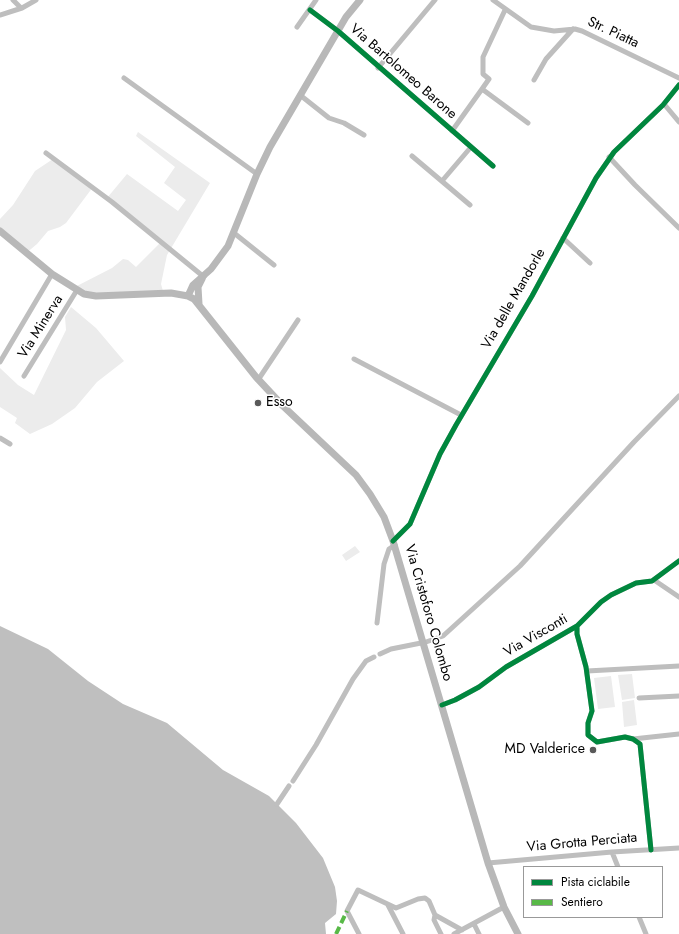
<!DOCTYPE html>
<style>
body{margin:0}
#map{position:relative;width:679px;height:934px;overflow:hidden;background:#fff;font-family:Jost,sans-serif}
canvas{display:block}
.legend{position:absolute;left:523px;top:866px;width:140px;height:52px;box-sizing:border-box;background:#fff;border:1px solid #999;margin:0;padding:5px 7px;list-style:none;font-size:12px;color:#000}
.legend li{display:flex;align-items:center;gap:8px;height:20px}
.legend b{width:20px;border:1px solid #999}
</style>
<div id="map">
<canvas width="679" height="934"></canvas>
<ul class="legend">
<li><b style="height:5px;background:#00873e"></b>Pista ciclabile</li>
<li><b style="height:5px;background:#58b947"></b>Sentiero</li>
</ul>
</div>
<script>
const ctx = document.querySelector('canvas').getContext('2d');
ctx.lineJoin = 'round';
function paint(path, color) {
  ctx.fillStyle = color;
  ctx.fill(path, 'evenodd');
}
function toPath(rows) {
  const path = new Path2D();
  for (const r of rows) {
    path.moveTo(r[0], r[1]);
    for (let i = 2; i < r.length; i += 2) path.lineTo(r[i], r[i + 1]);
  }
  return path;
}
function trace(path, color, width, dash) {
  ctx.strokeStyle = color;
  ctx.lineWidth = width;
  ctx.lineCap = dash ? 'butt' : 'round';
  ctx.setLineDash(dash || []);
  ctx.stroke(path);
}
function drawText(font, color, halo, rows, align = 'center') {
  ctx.font = font + ' Jost,sans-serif';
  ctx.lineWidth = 3;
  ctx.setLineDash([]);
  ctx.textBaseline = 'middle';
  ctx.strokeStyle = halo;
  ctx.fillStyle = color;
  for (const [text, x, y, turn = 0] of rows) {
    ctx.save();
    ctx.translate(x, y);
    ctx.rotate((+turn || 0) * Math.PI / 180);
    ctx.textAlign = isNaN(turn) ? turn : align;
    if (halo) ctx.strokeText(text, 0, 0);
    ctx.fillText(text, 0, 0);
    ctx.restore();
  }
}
const green = toPath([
 [138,132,210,183,167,255,161,284,163,291,96,296,73,288,112,268,123,259,128,260,136,267,161,242,107,198,127,174,178,211,186,200,164,183,175,167,136,136],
 [53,159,93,187,66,223,60,227,48,231,37,244,25,254,0,231,0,219,13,205,35,171],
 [71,307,96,328,124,361,97,382,75,408,52,424,30,434,15,423,17,418,0,407,0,368,18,385,34,395,66,330,65,317],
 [355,546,360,552,346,561,342,555],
 [632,674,635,698,622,700,618,675],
 [611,676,615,707,598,709,594,678],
 [634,700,637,725,624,727,622,702]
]);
const water = toPath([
 [0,626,48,649,88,681,123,704,167,723,223,770,269,796,296,823,323,858,335,887,337,901,336,914,325,923,326,934,0,934]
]);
const canal = toPath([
 [426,642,443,636,520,566,634,442,679,396],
 [380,654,391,649,421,643],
 [293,781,316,745,353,679,366,661,374,657],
 [277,804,289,786]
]);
const street = toPath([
 [13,0,21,8],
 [493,0,531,27,554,31,575,29,582,31,679,78],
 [310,10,338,31,493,166],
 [0,15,22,8,36,0],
 [297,27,316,0],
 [378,68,435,0],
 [124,78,257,174],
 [534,80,546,59,573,29],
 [482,89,489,79,483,74,483,57,505,10],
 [300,95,329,118,344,123,364,135],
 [664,104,679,122],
 [452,131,482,89,528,123],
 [46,153,112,202,204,277],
 [412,156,470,205],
 [609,157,635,185,679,228],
 [442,181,471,147],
 [234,233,274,265],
 [563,238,590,263],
 [354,359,461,415],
 [0,362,52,274],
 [24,376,77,290],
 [258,380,298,320],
 [0,438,10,444],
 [393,541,410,524,440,454,456,425,532,296,596,178,614,152,663,105,679,85],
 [654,580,679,597],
 [377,623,384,564,389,549,395,545],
 [577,626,577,634,586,667,592,711,588,723,588,735,597,742,625,737,633,739,640,744,651,850],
 [587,671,679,666],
 [639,698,679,696],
 [442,705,455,700,479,687,506,667,577,626,601,602,611,595,636,583,652,581,679,561],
 [633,739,679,734],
 [612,852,618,867],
 [488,863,612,852,679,848],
 [388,905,403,934],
 [435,915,434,920,441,934],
 [639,917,646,934],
 [474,924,479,934],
 [359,934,347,911,358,890,396,908,418,899,425,898,429,901,435,915,462,930],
 [454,934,504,907]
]);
const secondary = toPath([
 [0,231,52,274,84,294,96,296,171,293,188,296,194,299,256,377,283,406,356,475,370,494,384,517,393,541,488,863,504,907,518,934],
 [188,296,193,285,211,269,228,246,257,174,270,147,346,17,360,0],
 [199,304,198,287,202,279]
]);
const quiet = toPath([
 [336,934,347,911]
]);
const cycleway = toPath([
 [310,10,338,31,493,166],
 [393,541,410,524,440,454,456,425,532,296,596,178,614,152,663,105,679,85],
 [577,626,577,634,586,667,592,711,588,723,588,735,597,742,625,737,633,739,640,744,651,850],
 [442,705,455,700,479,687,506,667,577,626,601,602,611,595,636,583,652,581,679,561]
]);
const markers = [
 [258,403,4,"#595959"],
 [593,750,4,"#595959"]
];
const streetNames = [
 ["Str. Piatta",613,33,25],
 ["Via Bartolomeo Barone",403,72,41],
 ["Via delle Mandorle",514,299,-60],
 ["Via Minerva",41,327,-58],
 ["Via Cristoforo Colombo",428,613,74],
 ["Via Visconti",536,636,-30],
 ["Via Grotta Perciata",582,843,-5]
];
const poiNames = [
 ["Esso",266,403],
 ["MD Valderice",585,750,"right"]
];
paint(green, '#ececec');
paint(water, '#bfbfbf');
trace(canal, '#bfbfbf', 5);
trace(street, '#bebebe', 5);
trace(secondary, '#b8b8b8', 7);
trace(quiet, '#58b947', 4, [8, 4]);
trace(cycleway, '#00873e', 5);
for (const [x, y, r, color] of markers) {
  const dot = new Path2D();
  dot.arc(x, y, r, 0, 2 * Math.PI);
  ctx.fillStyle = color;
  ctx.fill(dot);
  trace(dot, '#fff', 1.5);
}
drawText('14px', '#000', '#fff', streetNames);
drawText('14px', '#000', '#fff', poiNames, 'left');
</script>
